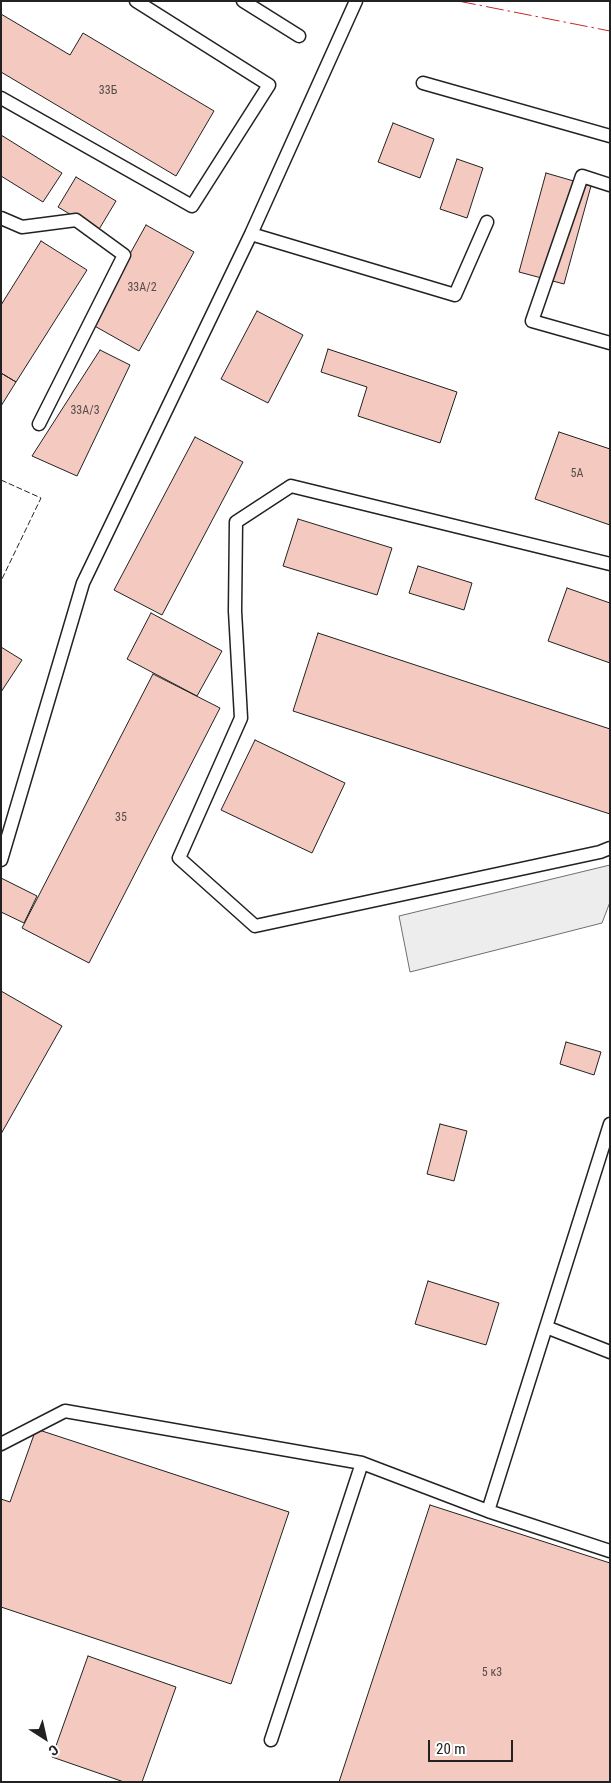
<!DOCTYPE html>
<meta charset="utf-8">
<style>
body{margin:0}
#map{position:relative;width:611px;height:1783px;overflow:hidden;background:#fff;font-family:"Roboto Condensed",sans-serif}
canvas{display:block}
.frame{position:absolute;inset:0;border:2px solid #222;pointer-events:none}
.north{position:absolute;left:20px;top:1713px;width:50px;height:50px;-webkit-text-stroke:4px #fff;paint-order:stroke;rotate:145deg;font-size:14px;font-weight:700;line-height:20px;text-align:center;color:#222}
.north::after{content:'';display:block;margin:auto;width:18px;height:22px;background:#222;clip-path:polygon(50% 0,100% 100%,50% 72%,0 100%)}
.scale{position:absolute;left:428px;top:1740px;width:85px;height:22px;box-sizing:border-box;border:2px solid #222;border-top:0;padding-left:6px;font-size:15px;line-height:18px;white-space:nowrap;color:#222;-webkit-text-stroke:4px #fff;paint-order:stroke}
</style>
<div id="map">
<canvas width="611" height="1783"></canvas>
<div class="frame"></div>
<div class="north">С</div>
<div class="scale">20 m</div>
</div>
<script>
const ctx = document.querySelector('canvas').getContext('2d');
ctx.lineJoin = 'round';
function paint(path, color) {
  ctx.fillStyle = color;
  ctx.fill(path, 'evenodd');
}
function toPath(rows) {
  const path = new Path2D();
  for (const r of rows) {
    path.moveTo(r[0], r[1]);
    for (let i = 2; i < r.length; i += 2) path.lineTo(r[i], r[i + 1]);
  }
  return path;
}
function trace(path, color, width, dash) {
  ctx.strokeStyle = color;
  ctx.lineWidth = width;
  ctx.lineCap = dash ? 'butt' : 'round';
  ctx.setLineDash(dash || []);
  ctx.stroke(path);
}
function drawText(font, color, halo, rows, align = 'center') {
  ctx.font = font + ' "Roboto Condensed",sans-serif';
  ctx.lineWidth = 4;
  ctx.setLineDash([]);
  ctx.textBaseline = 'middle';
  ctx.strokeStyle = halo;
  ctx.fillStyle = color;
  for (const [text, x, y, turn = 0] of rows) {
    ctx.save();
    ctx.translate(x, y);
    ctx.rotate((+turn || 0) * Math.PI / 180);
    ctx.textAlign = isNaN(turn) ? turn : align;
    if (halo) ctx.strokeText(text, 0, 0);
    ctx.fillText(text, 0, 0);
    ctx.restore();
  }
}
const parking = toPath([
 [610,865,610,902,602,923,410,972,399,916,610,865]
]);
const building = toPath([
 [1,14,70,55,83,33,214,111,176,176,1,72,1,14],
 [393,123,434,139,420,178,378,162,393,123],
 [1,135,62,173,43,202,1,176,1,135],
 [457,159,483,168,467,218,440,209,457,159],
 [546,173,591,186,564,284,519,272,546,173],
 [76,177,116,201,98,231,58,207,76,177],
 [146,225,194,252,139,351,91,324,146,225],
 [41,241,87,270,16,382,1,373,1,305,41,241],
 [257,311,303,335,268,403,221,379,257,311],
 [328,349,457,392,440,443,358,416,367,387,321,372,328,349],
 [100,350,130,365,77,476,32,456,100,350],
 [1,373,16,382,1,406,1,373],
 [559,432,610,449,610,525,535,499,559,432],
 [195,437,243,462,162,615,114,590,195,437],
 [298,519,392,548,377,595,283,566,298,519],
 [418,566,472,583,464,610,409,593,418,566],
 [567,588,610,603,610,663,548,641,567,588],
 [151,613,222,651,197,696,127,659,151,613],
 [318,633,610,729,610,814,293,711,318,633],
 [1,647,22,660,1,692,1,647],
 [153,674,220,708,89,963,22,928,153,674],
 [255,740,345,783,312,853,221,810,255,740],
 [1,878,37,896,24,923,1,912,1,878],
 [1,991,62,1026,1,1134,1,991],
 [566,1042,601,1052,594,1075,560,1064,566,1042],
 [440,1124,467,1131,454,1181,427,1174,440,1124],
 [428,1281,499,1303,486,1345,415,1324,428,1281],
 [36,1429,289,1512,231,1684,1,1607,1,1499,10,1502,36,1429],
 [430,1505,610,1563,610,1782,339,1782,430,1505],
 [88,1656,176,1687,142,1782,124,1782,52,1757,88,1656]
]);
const lane = toPath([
 [243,1,299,36],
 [423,83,610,136],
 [1,98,192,206,269,85,136,1],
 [610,185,582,176,532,321,610,343],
 [1,218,22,227,76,220,124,255,39,424],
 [251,234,455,295,487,222],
 [610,564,291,486,236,522,235,611,241,718,179,858,255,926,600,852,610,848],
 [1,860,83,583,251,234,356,1],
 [546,1327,610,1352],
 [1,1444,65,1411,362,1463,488,1511,610,1551],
 [488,1511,610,1124],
 [271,1740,362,1463]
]);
const fence = toPath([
 [1,480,41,498,1,581]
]);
const power = toPath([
 [458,1,610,31]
]);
const numberNames = [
 ["33Б",108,91],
 ["33А/2",142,288],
 ["33А/3",85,411],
 ["5А",577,474],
 ["35",121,818],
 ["5 к3",492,1673]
];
paint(parking, '#ededed');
trace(parking, '#6f6f6f', 1);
paint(building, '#f3c9c0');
trace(building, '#222', 1);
trace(lane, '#222', 15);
trace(lane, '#fff', 12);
trace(fence, '#222', 1, [6, 2.5]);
trace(power, '#c62828', 1, [18, 4, 2.5, 4]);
drawText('12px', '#564c4a', null, numberNames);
</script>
